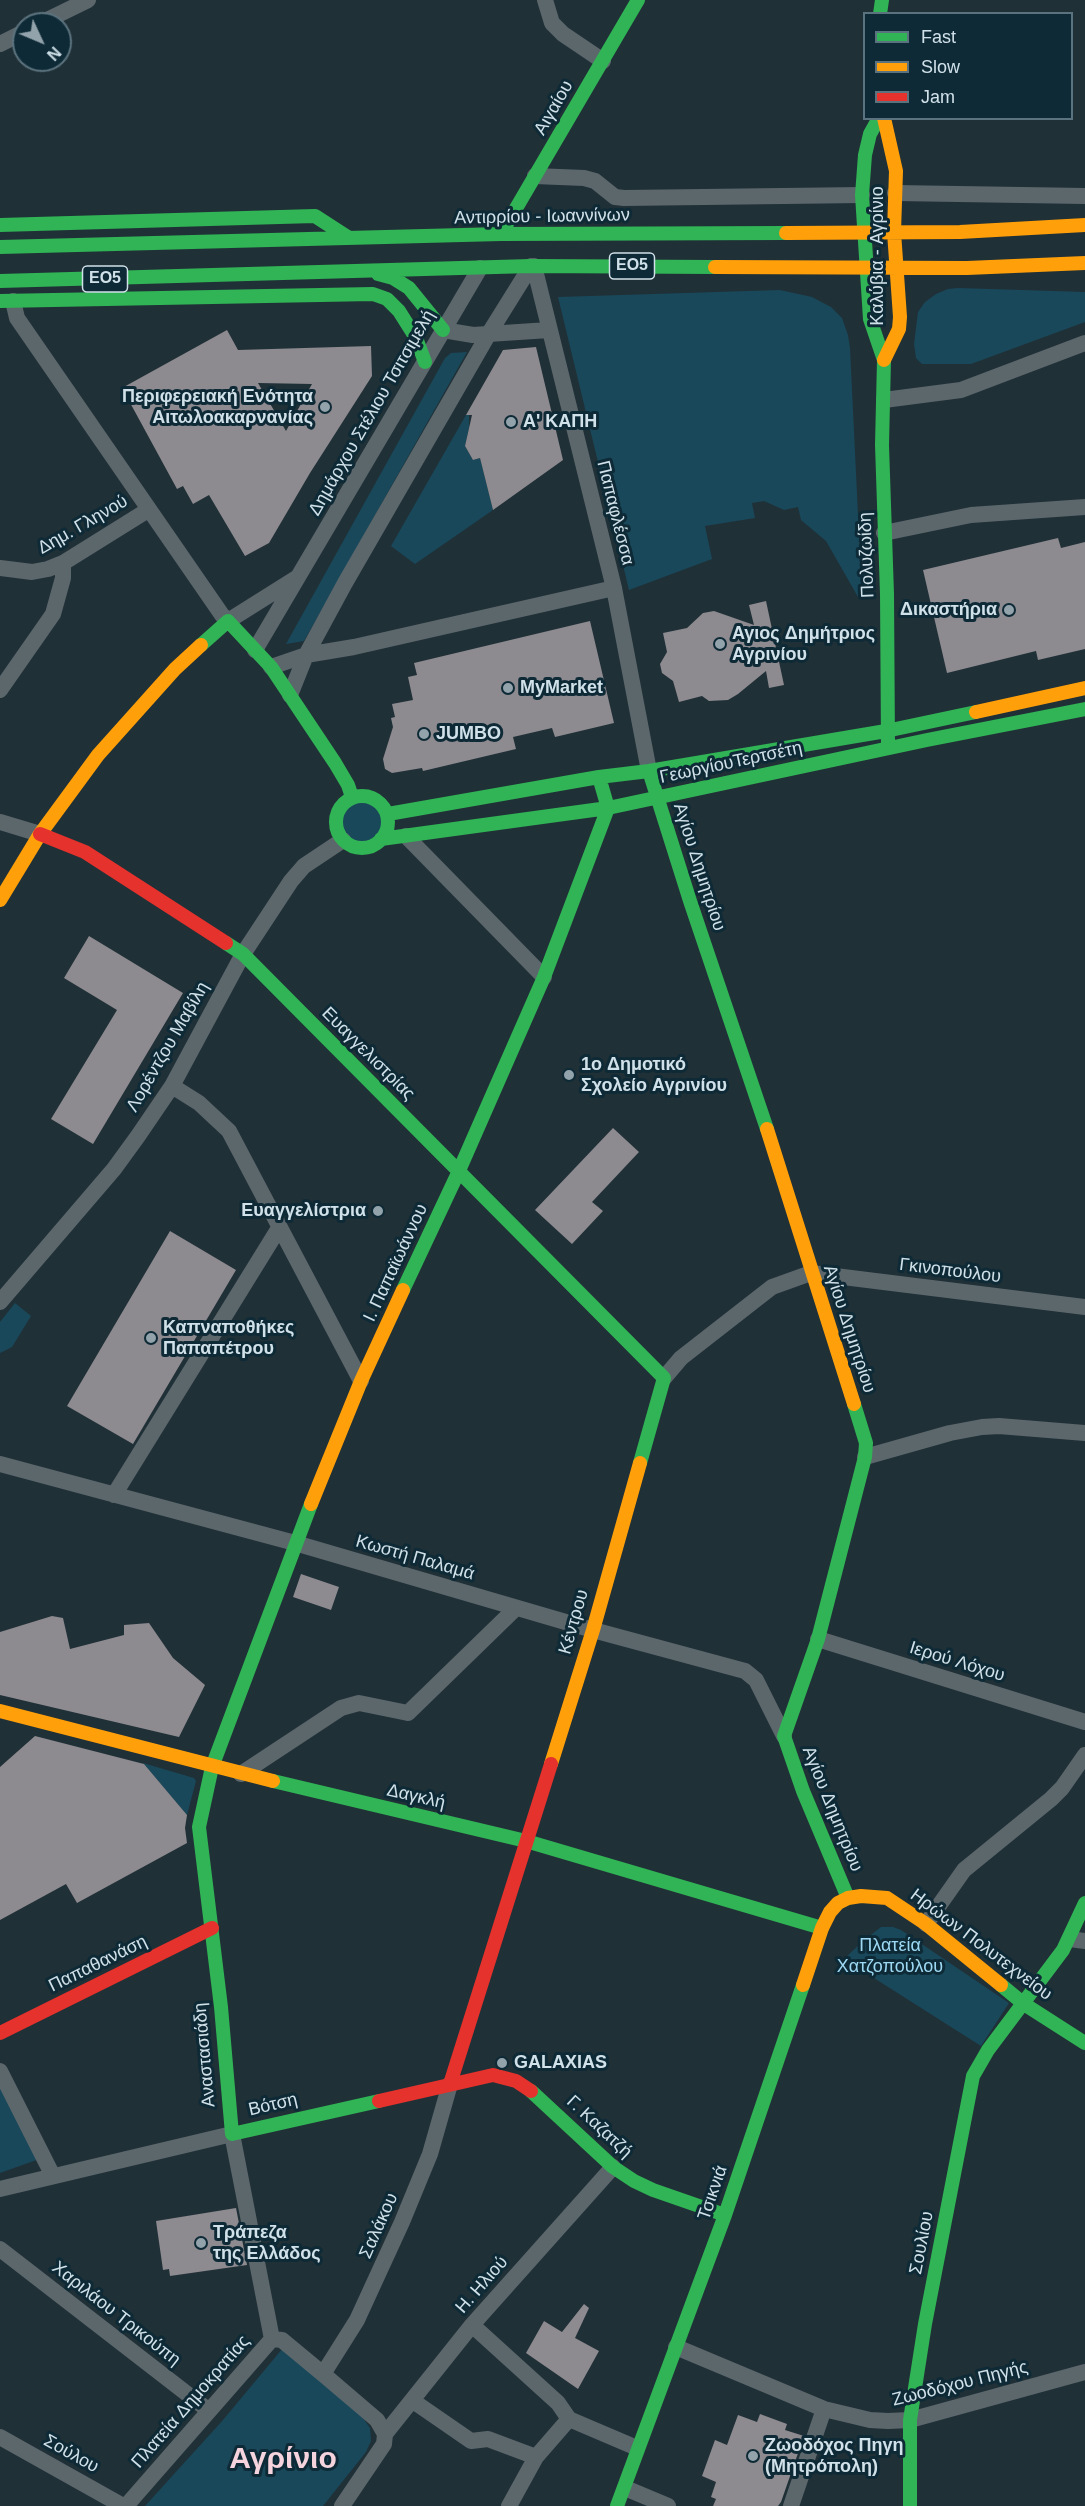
<!DOCTYPE html>
<meta charset="utf-8">
<style>
body{margin:0}
#map{position:relative;width:1085px;height:2506px;overflow:hidden;background:#203037;font-family:Arial,sans-serif}
canvas{display:block}
.legend{position:absolute;left:863px;top:12px;width:210px;height:108px;box-sizing:border-box;background:#0d2a36;border:2px solid #5b737e;margin:0;padding:8px 10px;list-style:none;font-size:18px;color:#d1e1e9}
.legend li{display:flex;align-items:center;gap:12px;height:30px}
.legend b{width:30px;border:2px solid #5b737e}
.north{position:absolute;left:12px;top:12px;width:60px;height:60px;box-sizing:border-box;background:#0d2a36;border:2px solid #5b737e;border-radius:50%;rotate:134deg;font-size:16px;font-weight:700;line-height:24px;text-align:center;color:#d1e1e9}
.north::after{content:'';display:block;margin:auto;width:21px;height:27px;background:#93a3ab;clip-path:polygon(50% 0,100% 100%,50% 72%,0 100%)}
</style>
<div id="map">
<canvas width="1085" height="2506"></canvas>
<ul class="legend">
<li><b style="height:8px;background:#30b455"></b>Fast</li>
<li><b style="height:8px;background:#ff9f0a"></b>Slow</li>
<li><b style="height:8px;background:#e5322d"></b>Jam</li>
</ul>
<div class="north">N</div>
</div>
<script>
const ctx = document.querySelector('canvas').getContext('2d');
ctx.lineJoin = 'round';
function paint(path, color) {
  ctx.fillStyle = color;
  ctx.fill(path, 'evenodd');
}
function toPath(rows) {
  const path = new Path2D();
  for (const r of rows) {
    if (r.length === 3) {
      path.moveTo(r[0] + r[2], r[1]);
      path.arc(r[0], r[1], r[2], 0, 2 * Math.PI);
      continue;
    }
    path.moveTo(r[0], r[1]);
    for (let i = 2; i < r.length; i += 2) path.lineTo(r[i], r[i + 1]);
  }
  return path;
}
function trace(path, color, width, dash) {
  ctx.strokeStyle = color;
  ctx.lineWidth = width;
  ctx.lineCap = dash ? 'butt' : 'round';
  ctx.setLineDash(dash || []);
  ctx.stroke(path);
}
function drawText(font, color, halo, rows, align = 'center') {
  ctx.font = font + ' Arial,sans-serif';
  ctx.lineWidth = 6;
  ctx.setLineDash([]);
  ctx.textBaseline = 'middle';
  ctx.strokeStyle = halo;
  ctx.fillStyle = color;
  for (const [text, x, y, turn = 0] of rows) {
    ctx.save();
    ctx.translate(x, y);
    ctx.rotate((+turn || 0) * Math.PI / 180);
    ctx.textAlign = isNaN(turn) ? turn : align;
    if (halo) ctx.strokeText(text, 0, 0);
    ctx.fillText(text, 0, 0);
    ctx.restore();
  }
}
const green = toPath([
 [958,288,1085,292,1085,322,971,364,922,364,916,358,914,344,918,312,925,302,936,294,948,289],
 [780,290,812,297,831,307,842,318,848,335,850,348,862,598,858,597,826,541,801,520,798,507,784,510,764,501,752,503,755,518,705,526,712,559,629,590,558,297],
 [467,352,304,641,286,644,445,358,451,353],
 [466,415,469,415,469,428,465,446,473,460,480,458,493,510,415,564,391,546],
 [363,822,21],
 [15,1303,31,1316,12,1347,0,1353,0,1322],
 [143,1763,194,1778,196,1781,187,1815],
 [881,1927,893,1927,901,1930,1009,2003,981,2046,844,1959,862,1942],
 [0,2076,42,2158,0,2173],
 [283,2348,363,2418,370,2428,371,2441,366,2452,323,2506,145,2506,223,2420]
]);
const building = toPath([
 [227,330,238,350,371,346,372,376,310,473,269,543,245,556,209,495,193,504,183,486,177,489,122,388],
 [258,383,312,384,286,431],
 [536,347,563,460,493,510,480,458,473,460,465,446,472,415,466,415,503,350],
 [1058,538,1061,548,1085,542,1085,649,1038,660,1036,651,947,673,923,570],
 [766,601,784,685,769,688,766,671,738,694,728,700,709,701,702,696,679,702,673,681,662,673,660,664,667,652,663,633,687,628,703,613,714,611,754,625,749,605],
 [590,621,614,723,555,737,552,728,513,737,516,749,423,771,422,768,392,773,385,769,383,759,393,727,391,718,395,717,392,704,413,700,408,677,417,675,414,663],
 [89,936,183,993,93,1144,51,1119,117,1010,64,978],
 [613,1128,639,1152,592,1202,603,1211,572,1244,535,1210],
 [170,1231,236,1270,133,1444,67,1406],
 [301,1574,339,1587,331,1610,293,1597],
 [52,1616,63,1618,70,1649,124,1635,124,1625,149,1623,173,1658,205,1685,179,1737,0,1695,0,1632],
 [35,1736,144,1764,187,1815,185,1828,187,1843,77,1903,66,1884,0,1920,0,1767],
 [236,2208,247,2265,170,2276,169,2269,163,2270,156,2221],
 [584,2304,589,2308,575,2338,599,2351,578,2389,526,2353,544,2321,562,2332],
 [760,2414,787,2424,785,2430,804,2436,781,2502,778,2506,713,2506,716,2499,711,2497,716,2482,702,2476,715,2440,727,2445,738,2415,757,2422]
]);
const street = toPath([
 [545,0,552,23,563,34,603,61],
 [39,24,88,0],
 [0,44,24,32],
 [535,176,584,178,595,181,615,197,624,198,862,195],
 [895,193,1085,196],
 [534,266,614,588,649,771],
 [13,301,17,318,222,615,228,621,298,577],
 [443,330,473,335,549,330],
 [884,400,961,390,1085,343],
 [884,533,971,515,1085,507],
 [0,568,32,572,48,569,63,563,148,510],
 [255,650,480,268],
 [271,667,306,655,354,647,614,588],
 [0,690,53,614,63,578,63,563],
 [290,695,306,655,345,583,488,335,531,266],
 [0,822,40,834],
 [406,836,544,977],
 [172,1086,199,1103,229,1131,361,1381],
 [0,1302,114,1169,138,1136,172,1086,243,954,291,881,304,866,343,840],
 [664,1378,681,1358,772,1287,811,1273,1085,1307],
 [865,1457,950,1433,982,1427,999,1426,1085,1433],
 [0,1464,295,1543,593,1630,745,1671,756,1680,784,1736],
 [114,1495,279,1228],
 [818,1639,1085,1722],
 [241,1774,341,1708,359,1703,408,1713,516,1608],
 [926,1924,964,1870,1051,1799,1062,1788,1085,1755],
 [1070,1939,1085,1941],
 [0,2071,53,2176],
 [0,2189,232,2134,272,2339],
 [0,2249,208,2410],
 [472,2325,558,2403,569,2419,637,2448],
 [272,2339,282,2340,323,2374,377,2420,385,2434,384,2444,342,2506],
 [676,2347,824,2409,870,2420,888,2421,910,2420,1085,2372],
 [323,2374,357,2320,402,2222,430,2154,450,2084],
 [413,2401,471,2441,488,2439,536,2457],
 [385,2434,472,2325,613,2167],
 [0,2437,123,2506],
 [625,2488,668,2506],
 [126,2506,272,2339],
 [509,2506,536,2457,569,2419],
 [791,2506,824,2409]
]);
const fast = toPath([
 [880,14,882,0],
 [879,118,870,134,865,155,862,195,870,319,884,360,882,445,887,594,888,746],
 [0,225,315,216,349,238],
 [501,234,638,0],
 [0,247,501,234,786,233],
 [378,274,393,278,409,288,443,330],
 [0,281,531,266,715,267],
 [0,301,373,294,387,299,399,311,416,338,425,362],
 [201,645,228,621,271,667,335,763,348,785,352,797],
 [649,771,690,901,767,1129],
 [362,822,26],
 [388,814,599,777,649,771,886,731,976,712],
 [381,839,608,808,927,740,1085,709],
 [226,943,243,954,664,1378,640,1463],
 [403,1290,458,1173,544,977,608,808,599,777],
 [311,1504,212,1767,199,1827,221,2007,232,2134,379,2101],
 [273,1781,526,1841,822,1928],
 [848,1898,803,1791,784,1736,818,1639,865,1457,866,1443,854,1404],
 [1001,1985,1024,2004,1085,2043],
 [531,2091,613,2167,634,2181,653,2190,725,2215],
 [617,2506,725,2215,803,1985],
 [910,2506,910,2420,925,2324,973,2076,988,2050,1063,1950,1085,1903]
]);
const slow = toPath([
 [884,118,896,171,894,232,900,317,899,329,884,360],
 [786,233,960,232,1085,225],
 [715,267,967,268,1085,263],
 [976,712,1085,688],
 [0,900,40,834,98,755,175,669,201,645],
 [767,1129,854,1404],
 [311,1504,361,1381,403,1290],
 [0,1711,273,1781],
 [551,1764,593,1630,640,1463],
 [803,1985,822,1928,830,1912,838,1903,848,1898,861,1896,887,1898,926,1924,1001,1985]
]);
const jam = toPath([
 [40,834,85,852,226,943],
 [0,2033,212,1928],
 [450,2084,551,1764],
 [379,2101,493,2075,516,2081,531,2091]
]);
const markers = [
 [325,407,6,"#93a3ab"],
 [511,422,6,"#93a3ab"],
 [1009,610,6,"#93a3ab"],
 [720,644,6,"#93a3ab"],
 [508,688,6,"#93a3ab"],
 [424,734,6,"#93a3ab"],
 [569,1075,6,"#93a3ab"],
 [378,1211,6,"#93a3ab"],
 [151,1338,6,"#93a3ab"],
 [502,2063,6,"#93a3ab"],
 [201,2243,6,"#93a3ab"],
 [753,2456,6,"#93a3ab"]
];
const shields = [
 [632,266,45],
 [105,279,45]
];
const shieldNames = [
 ["ΕΟ5",632,266],
 ["ΕΟ5",105,279]
];
const streetNames = [
 ["Αιγαίου",554,108,-60],
 ["Αντιρρίου - Ιωαννίνων",542,217,-1],
 ["Καλύβια - Αγρίνιο",878,256,-90],
 ["Δημάρχου Στέλιου Τσιτσιμελή",372,413,-60],
 ["Παπαφλέσσα",615,513,76],
 ["Δημ. Γληνού",83,525,-30],
 ["Πολυζωίδη",867,555,-92],
 ["ΓεωργίουΤερτσέτη",731,763,-12],
 ["Αγίου Δημητρίου",699,867,72],
 ["Λορέντζου Μαβίλη",168,1047,-60],
 ["Ευαγγελιστρίας",368,1054,45],
 ["Ι. Παπαϊωάννου",396,1263,-65],
 ["Γκινοπούλου",950,1271,7],
 ["Αγίου Δημητρίου",849,1329,72],
 ["Κωστή Παλαμά",415,1558,16],
 ["Κέντρου",574,1622,-74],
 ["Ιερού Λόχου",957,1662,17],
 ["Δαγκλή",416,1797,13],
 ["Αγίου Δημητρίου",832,1809,68],
 ["Ηρώων Πολυτεχνείου",981,1945,37],
 ["Παπαθανάση",98,1964,-26],
 ["Αναστασιάδη",205,2055,-95],
 ["Βότση",273,2105,-13],
 ["Γ. Καζατζή",599,2127,43],
 ["Τσικνιά",713,2193,-71],
 ["Σαλάκου",379,2226,-66],
 ["Σουλίου",922,2243,-79],
 ["Η. Ηλιού",482,2285,-49],
 ["Χαριλάου Τρικούπη",116,2314,38],
 ["Ζωοδόχου Πηγής",960,2384,-14],
 ["Πλατεία Δημοκρατίας",191,2402,-49],
 ["Σούλου",71,2454,29]
];
const poiNames = [
 ["Περιφερειακή Ενότητα",313,397,"right"],
 ["Αιτωλοακαρνανίας",313,418,"right"],
 ["Α' ΚΑΠΗ",523,422],
 ["Δικαστήρια",997,610,"right"],
 ["Αγιος Δημήτριος",732,634],
 ["Αγρινίου",732,655],
 ["MyMarket",520,688],
 ["JUMBO",436,734],
 ["1ο Δημοτικό",581,1065],
 ["Σχολείο Αγρινίου",581,1086],
 ["Ευαγγελίστρια",366,1211,"right"],
 ["Καπναποθήκες",163,1328],
 ["Παπαπέτρου",163,1349],
 ["GALAXIAS",514,2063],
 ["Τράπεζα",213,2233],
 ["της Ελλάδος",213,2254],
 ["Ζωοδόχος Πηγη",765,2446],
 ["(Μητρόπολη)",765,2467]
];
const parkNames = [
 ["Πλατεία",890,1946],
 ["Χατζοπούλου",890,1967]
];
const townNames = [
 ["Αγρίνιο",283,2460]
];
paint(green, '#19485a');
paint(building, '#8d8a90');
trace(street, '#5c676c', 16);
trace(fast, '#30b455', 14);
trace(slow, '#ff9f0a', 14);
trace(jam, '#e5322d', 14);
for (const [x, y, r, color] of markers) {
  const dot = new Path2D();
  dot.arc(x, y, r, 0, 2 * Math.PI);
  ctx.fillStyle = color;
  ctx.fill(dot);
  trace(dot, '#0d2a36', 2);
}
for (const [x, y, w] of shields) {
  const box = new Path2D();
  box.roundRect(x - w / 2, y - 13, w, 26, 4.5);
  ctx.fillStyle = '#0d2a36';
  ctx.fill(box);
  trace(box, '#d1e1e9', 1.5);
}
drawText('bold 16px', '#d1e1e9', null, shieldNames);
drawText('18px', '#d1e1e9', '#0d2a36', streetNames);
drawText('bold 18px', '#d1e1e9', '#0d2a36', poiNames, 'left');
drawText('18px', '#9ed9f4', '#0d2a36', parkNames);
drawText('bold 30px', '#f6d4de', '#0d2a36', townNames);
</script>
